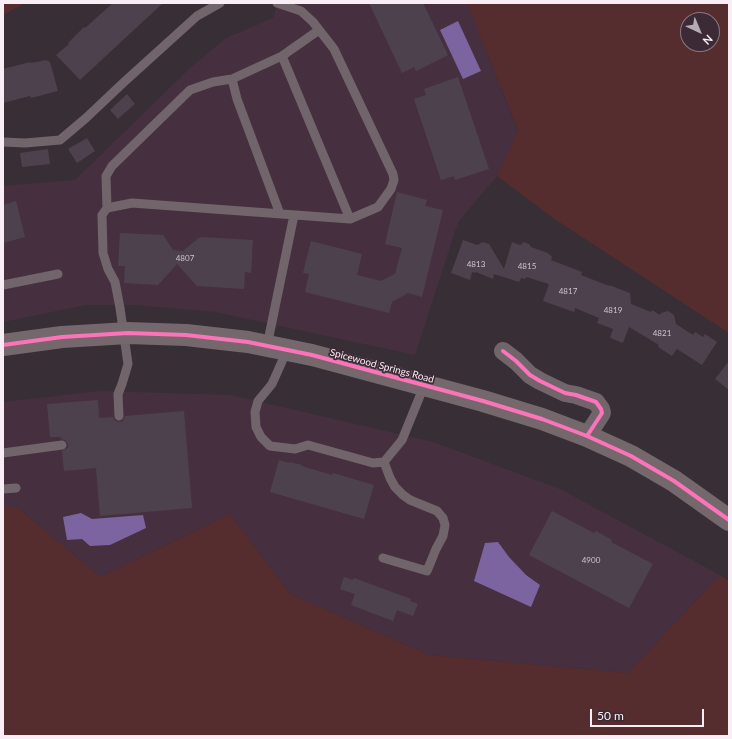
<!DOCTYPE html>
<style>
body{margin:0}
#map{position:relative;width:732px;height:739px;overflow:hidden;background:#382e35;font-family:Lato,sans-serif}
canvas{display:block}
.frame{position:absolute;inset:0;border:4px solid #faeef6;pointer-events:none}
.north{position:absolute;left:680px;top:12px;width:40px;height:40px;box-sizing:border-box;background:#3c2a36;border:1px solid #887883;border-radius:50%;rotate:136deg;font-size:11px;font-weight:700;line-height:16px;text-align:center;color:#faeef6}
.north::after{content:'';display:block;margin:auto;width:14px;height:18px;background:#b6abb2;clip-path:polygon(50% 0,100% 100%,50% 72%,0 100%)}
.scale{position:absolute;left:590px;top:709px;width:114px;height:18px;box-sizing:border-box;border:2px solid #faeef6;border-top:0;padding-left:5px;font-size:12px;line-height:14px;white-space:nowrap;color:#faeef6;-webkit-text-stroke:3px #3c2a36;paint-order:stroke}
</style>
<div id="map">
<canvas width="732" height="739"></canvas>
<div class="frame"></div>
<div class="north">N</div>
<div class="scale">50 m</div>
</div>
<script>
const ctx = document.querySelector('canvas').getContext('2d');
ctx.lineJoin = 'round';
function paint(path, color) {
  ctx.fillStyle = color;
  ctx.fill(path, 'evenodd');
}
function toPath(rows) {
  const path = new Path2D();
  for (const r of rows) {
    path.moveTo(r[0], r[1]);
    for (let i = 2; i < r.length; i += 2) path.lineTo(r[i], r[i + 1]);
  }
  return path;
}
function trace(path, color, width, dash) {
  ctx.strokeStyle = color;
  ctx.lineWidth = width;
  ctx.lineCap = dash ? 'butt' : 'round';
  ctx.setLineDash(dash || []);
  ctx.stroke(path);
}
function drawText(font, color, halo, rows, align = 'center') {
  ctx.font = font + ' Lato,sans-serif';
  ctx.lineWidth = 3.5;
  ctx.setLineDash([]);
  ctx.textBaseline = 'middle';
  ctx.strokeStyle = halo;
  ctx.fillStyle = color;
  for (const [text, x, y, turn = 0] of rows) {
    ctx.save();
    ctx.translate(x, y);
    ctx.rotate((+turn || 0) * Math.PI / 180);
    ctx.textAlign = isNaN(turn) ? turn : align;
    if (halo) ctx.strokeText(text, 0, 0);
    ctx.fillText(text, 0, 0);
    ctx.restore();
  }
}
const built = toPath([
 [278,3,467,3,518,131,497,176,458,222,415,355,215,312,136,305,86,305,3,322,3,186,75,180,190,68,226,38,273,18],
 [100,391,231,395,433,442,560,489,720,575,628,673,429,655,290,594,230,514,100,577,17,507,3,507,3,402]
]);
const green = toPath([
 [3,3,25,3,3,15],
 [467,3,729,3,729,333,553,218,497,176,518,130],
 [688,20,712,20,712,44,688,44],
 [3,507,17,507,100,577,230,514,290,594,429,655,628,673,720,575,729,581,729,736,3,736]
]);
const water = toPath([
 [458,21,481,71,463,79,440,30],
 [81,513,92,519,143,515,146,528,110,545,90,546,82,539,67,540,63,517],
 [498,542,509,557,526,575,540,585,531,607,474,581,485,543]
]);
const building = toPath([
 [113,3,163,3,80,80,56,55,69,44,68,43,84,27,85,28],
 [369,3,423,3,448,55,416,71,414,67,402,73],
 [46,60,50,62,58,91,31,98,30,96,3,103,3,69,30,62,31,63],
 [458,77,489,169,455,180,454,176,441,180,414,99,426,95,424,89],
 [127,94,135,104,118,119,110,110],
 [87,138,95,151,77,163,68,149],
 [48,149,50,164,22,167,20,153],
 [397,192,427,200,425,206,443,210,422,297,408,293,392,302,389,313,305,292,309,274,303,273,311,241,362,254,357,275,381,281,395,274,402,248,385,244],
 [16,201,25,237,3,243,3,205],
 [120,233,163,235,173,250,183,251,200,237,253,240,251,273,245,272,244,289,197,286,177,264,158,285,124,283,125,266,118,266],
 [463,240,477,245,483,242,489,244,504,269,512,242,520,245,524,242,529,244,531,247,548,253,552,257,551,260,582,272,581,275,609,286,609,285,630,293,631,304,651,312,652,310,660,315,661,313,668,311,674,315,676,324,693,335,695,332,703,337,705,334,717,342,702,365,677,349,672,356,658,347,659,345,629,327,623,343,610,338,613,329,597,323,599,318,575,308,574,312,543,301,549,284,526,277,525,279,521,278,519,282,494,274,493,279,476,272,475,273,472,272,470,280,451,273],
 [729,361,729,390,715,379],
 [98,400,99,418,113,417,114,420,119,422,123,421,124,418,125,416,184,411,192,508,100,516,96,468,64,471,62,451,66,449,68,447,68,444,65,440,61,439,61,437,50,437,47,404],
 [279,460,289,463,289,462,302,465,302,466,332,475,333,473,374,485,364,519,270,492],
 [552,511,594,533,596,531,612,540,611,542,653,564,629,608,529,555],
 [344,577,353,580,354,578,411,599,410,601,418,604,413,616,397,610,393,621,351,605,355,594,340,589]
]);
const service = toPath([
 [282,56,350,219],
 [3,142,25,143,60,140,86,118,123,83,197,16,220,3],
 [107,208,106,176,112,166,190,90,213,82,232,79],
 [280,214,237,99,232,79,282,56,319,30],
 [3,285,58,274],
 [267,346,294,215],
 [287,350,280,366,272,384,258,401,255,412,256,427,261,437,270,446,295,449,308,445,373,463,384,462,402,440,424,386],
 [119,416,118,394,122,384,128,364,120,308,115,282,108,269,103,253,102,215,107,208,132,203,350,219,378,207,391,189,394,180,393,174,334,49,313,22,301,11,277,3],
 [3,453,62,445],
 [3,489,16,488],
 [383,558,427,571,436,549,443,536,445,525,443,518,437,511,410,500,403,495,395,487,390,478,384,462]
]);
const minor = toPath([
 [503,351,516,361,530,375,540,381,565,393,576,395,596,402,601,409,602,413,587,436]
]);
const secondary = toPath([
 [3,345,62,337,128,333,186,335,248,342,312,355,483,401,542,419,587,436,631,456,674,481,729,520]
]);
const cycleway = toPath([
 [3,345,62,337,128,333,186,335,248,342,312,355,483,401,542,419,587,436,631,456,674,481,729,520],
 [503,351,516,361,530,375,540,381,565,393,576,395,596,402,601,409,602,413,587,436]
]);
const numberNames = [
 ["4807",185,258],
 ["4813",476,264],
 ["4815",527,266],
 ["4817",568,291],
 ["4819",613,310],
 ["4821",662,333],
 ["4900",591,560]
];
const streetNames = [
 ["Spicewood Springs Road",382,366,15]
];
paint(built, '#46303f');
paint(green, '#562d2f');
paint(water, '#7b649f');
paint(building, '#4e414e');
trace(service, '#71656b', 9);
trace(minor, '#71656b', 18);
trace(secondary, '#74686c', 22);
trace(cycleway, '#fb73b8', 4);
drawText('8px', '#cfc3cc', null, numberNames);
drawText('10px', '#faeef6', '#3c2a36', streetNames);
</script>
